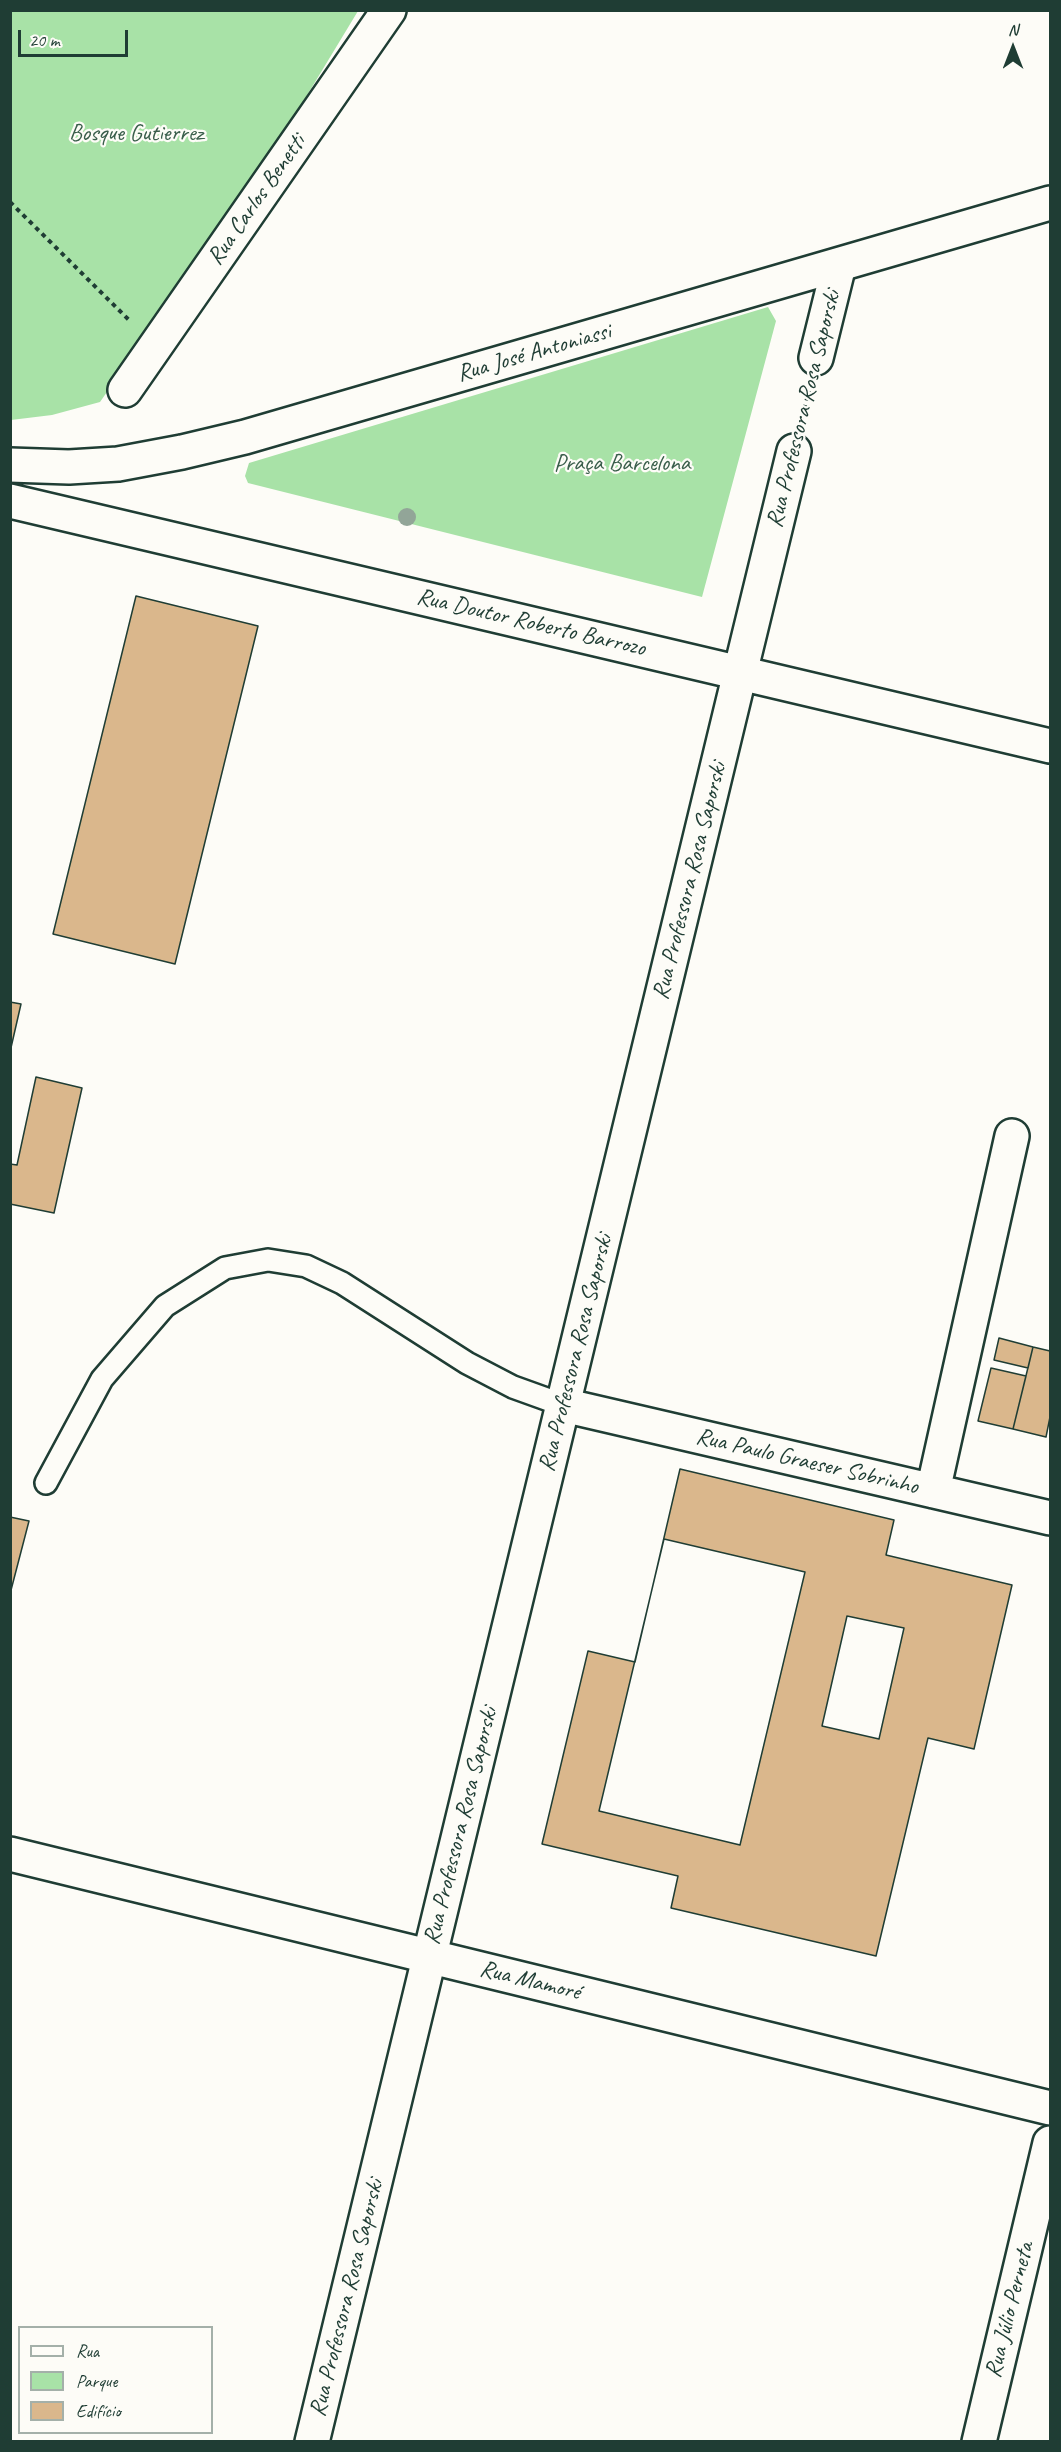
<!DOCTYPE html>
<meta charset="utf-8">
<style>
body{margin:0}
#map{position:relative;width:1061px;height:2452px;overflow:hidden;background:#fdfcf7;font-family:Caveat,sans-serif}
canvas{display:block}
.frame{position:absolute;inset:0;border:12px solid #1f3d34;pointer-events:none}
.legend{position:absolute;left:18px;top:2326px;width:195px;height:108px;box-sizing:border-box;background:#fdfcf7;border:2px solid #a4b0a9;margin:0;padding:8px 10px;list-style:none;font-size:18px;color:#1f3d34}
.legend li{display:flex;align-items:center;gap:12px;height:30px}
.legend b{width:30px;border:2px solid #a4b0a9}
.north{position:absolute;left:983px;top:18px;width:60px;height:60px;-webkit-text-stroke:4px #fdfcf7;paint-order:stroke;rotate:0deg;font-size:16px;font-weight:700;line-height:24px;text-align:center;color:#1f3d34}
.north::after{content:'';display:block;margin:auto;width:21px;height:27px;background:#1f3d34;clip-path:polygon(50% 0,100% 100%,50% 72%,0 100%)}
.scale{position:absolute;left:18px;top:30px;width:110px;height:27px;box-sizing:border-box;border:3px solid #1f3d34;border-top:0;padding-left:8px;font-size:18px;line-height:21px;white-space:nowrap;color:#1f3d34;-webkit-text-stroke:4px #fdfcf7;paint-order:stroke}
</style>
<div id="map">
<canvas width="1061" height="2452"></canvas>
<div class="frame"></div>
<ul class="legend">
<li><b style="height:8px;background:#fdfcf7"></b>Rua</li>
<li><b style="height:16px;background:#a8e2a7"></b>Parque</li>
<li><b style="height:16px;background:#dab78c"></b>Edifício</li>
</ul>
<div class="north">N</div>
<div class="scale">20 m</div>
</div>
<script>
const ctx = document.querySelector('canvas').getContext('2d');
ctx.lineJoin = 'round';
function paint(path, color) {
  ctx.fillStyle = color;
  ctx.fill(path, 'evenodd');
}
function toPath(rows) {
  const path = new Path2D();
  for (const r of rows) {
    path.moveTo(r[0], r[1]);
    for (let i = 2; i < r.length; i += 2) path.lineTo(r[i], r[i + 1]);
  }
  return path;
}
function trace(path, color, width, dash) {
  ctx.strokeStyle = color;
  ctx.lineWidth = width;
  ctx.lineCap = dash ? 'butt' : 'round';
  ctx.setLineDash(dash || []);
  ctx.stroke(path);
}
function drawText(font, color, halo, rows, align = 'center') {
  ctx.font = font + ' Caveat,sans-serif';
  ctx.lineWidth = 4.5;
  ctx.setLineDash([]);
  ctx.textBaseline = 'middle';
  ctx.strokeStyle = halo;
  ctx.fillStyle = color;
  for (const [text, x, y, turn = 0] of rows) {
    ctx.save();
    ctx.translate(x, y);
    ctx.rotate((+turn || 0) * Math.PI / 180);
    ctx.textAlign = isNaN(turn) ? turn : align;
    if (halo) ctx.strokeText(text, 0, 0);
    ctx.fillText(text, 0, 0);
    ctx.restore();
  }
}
const green = toPath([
 [11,11,358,11,263,168,100,402,52,415,11,420],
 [768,307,776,321,702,597,248,483,245,476,249,463]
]);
const building = toPath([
 [136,596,258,626,175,964,53,934,136,596],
 [10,1002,21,1004,10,1052,10,1002],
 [36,1077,82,1088,54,1213,10,1204,10,1164,17,1165,36,1077],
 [999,1338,1033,1347,1028,1368,994,1360,999,1338],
 [1033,1347,1050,1351,1050,1417,1046,1437,1013,1429,1033,1347],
 [991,1368,1026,1376,1013,1429,978,1421,991,1368],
 [680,1469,894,1520,886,1555,1012,1585,974,1749,928,1738,876,1956,671,1908,678,1876,542,1844,588,1651,635,1662,680,1469],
 [10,1517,29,1521,10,1594,10,1517],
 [664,1539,805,1572,740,1845,599,1811,664,1539],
 [847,1616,904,1628,879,1739,822,1726,847,1616]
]);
const path = toPath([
 [10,202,131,322],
 [802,418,809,391]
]);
const lane = toPath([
 [46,1483,102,1379,165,1306,225,1268,268,1260,306,1266,342,1283,467,1363,513,1387,563,1405]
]);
const street = toPath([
 [816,358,839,265],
 [125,390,389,10],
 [740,673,794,451],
 [563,1405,1050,1518],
 [933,1491,1012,1136],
 [10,1854,1050,2108]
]);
const secondary = toPath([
 [10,465,69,467,118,464,182,452,245,437,1050,203],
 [10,501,1050,746],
 [312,2442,740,673],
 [979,2442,1050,2143]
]);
const trees = [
 [407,517]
];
const parkNames = [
 ["Bosque Gutierrez",136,134],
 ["Praça Barcelona",622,464]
];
const streetNames = [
 ["Rua Carlos Benetti",257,200,-55],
 ["Rua José Antoniassi",534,353,-16],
 ["Rua Professora Rosa Saporski",804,409,-76],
 ["Rua Doutor Roberto Barrozo",531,623,13],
 ["Rua Professora Rosa Saporski",690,881,-76],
 ["Rua Professora Rosa Saporski",576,1353,-76],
 ["Rua Paulo Graeser Sobrinho",807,1462,13],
 ["Rua Professora Rosa Saporski",461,1826,-76],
 ["Rua Mamoré",530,1981,14],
 ["Rua Professora Rosa Saporski",347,2298,-76],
 ["Rua Júlio Perneta",1010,2310,-76]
];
paint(green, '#a8e2a7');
paint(building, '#dab78c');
trace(building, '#1f3d34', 1.5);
trace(lane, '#1f3d34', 26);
trace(street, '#1f3d34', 38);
trace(secondary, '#1f3d34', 38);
trace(path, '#1f3d34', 4, [4.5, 4.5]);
trace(lane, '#fdfcf7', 21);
trace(street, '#fdfcf7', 33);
trace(secondary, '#fdfcf7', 33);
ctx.fillStyle = '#92a598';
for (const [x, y] of trees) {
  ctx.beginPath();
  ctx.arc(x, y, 9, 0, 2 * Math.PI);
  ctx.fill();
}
drawText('24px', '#3a5e4b', '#fdfcf7', parkNames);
drawText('24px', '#1f3d34', '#fdfcf7', streetNames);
</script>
